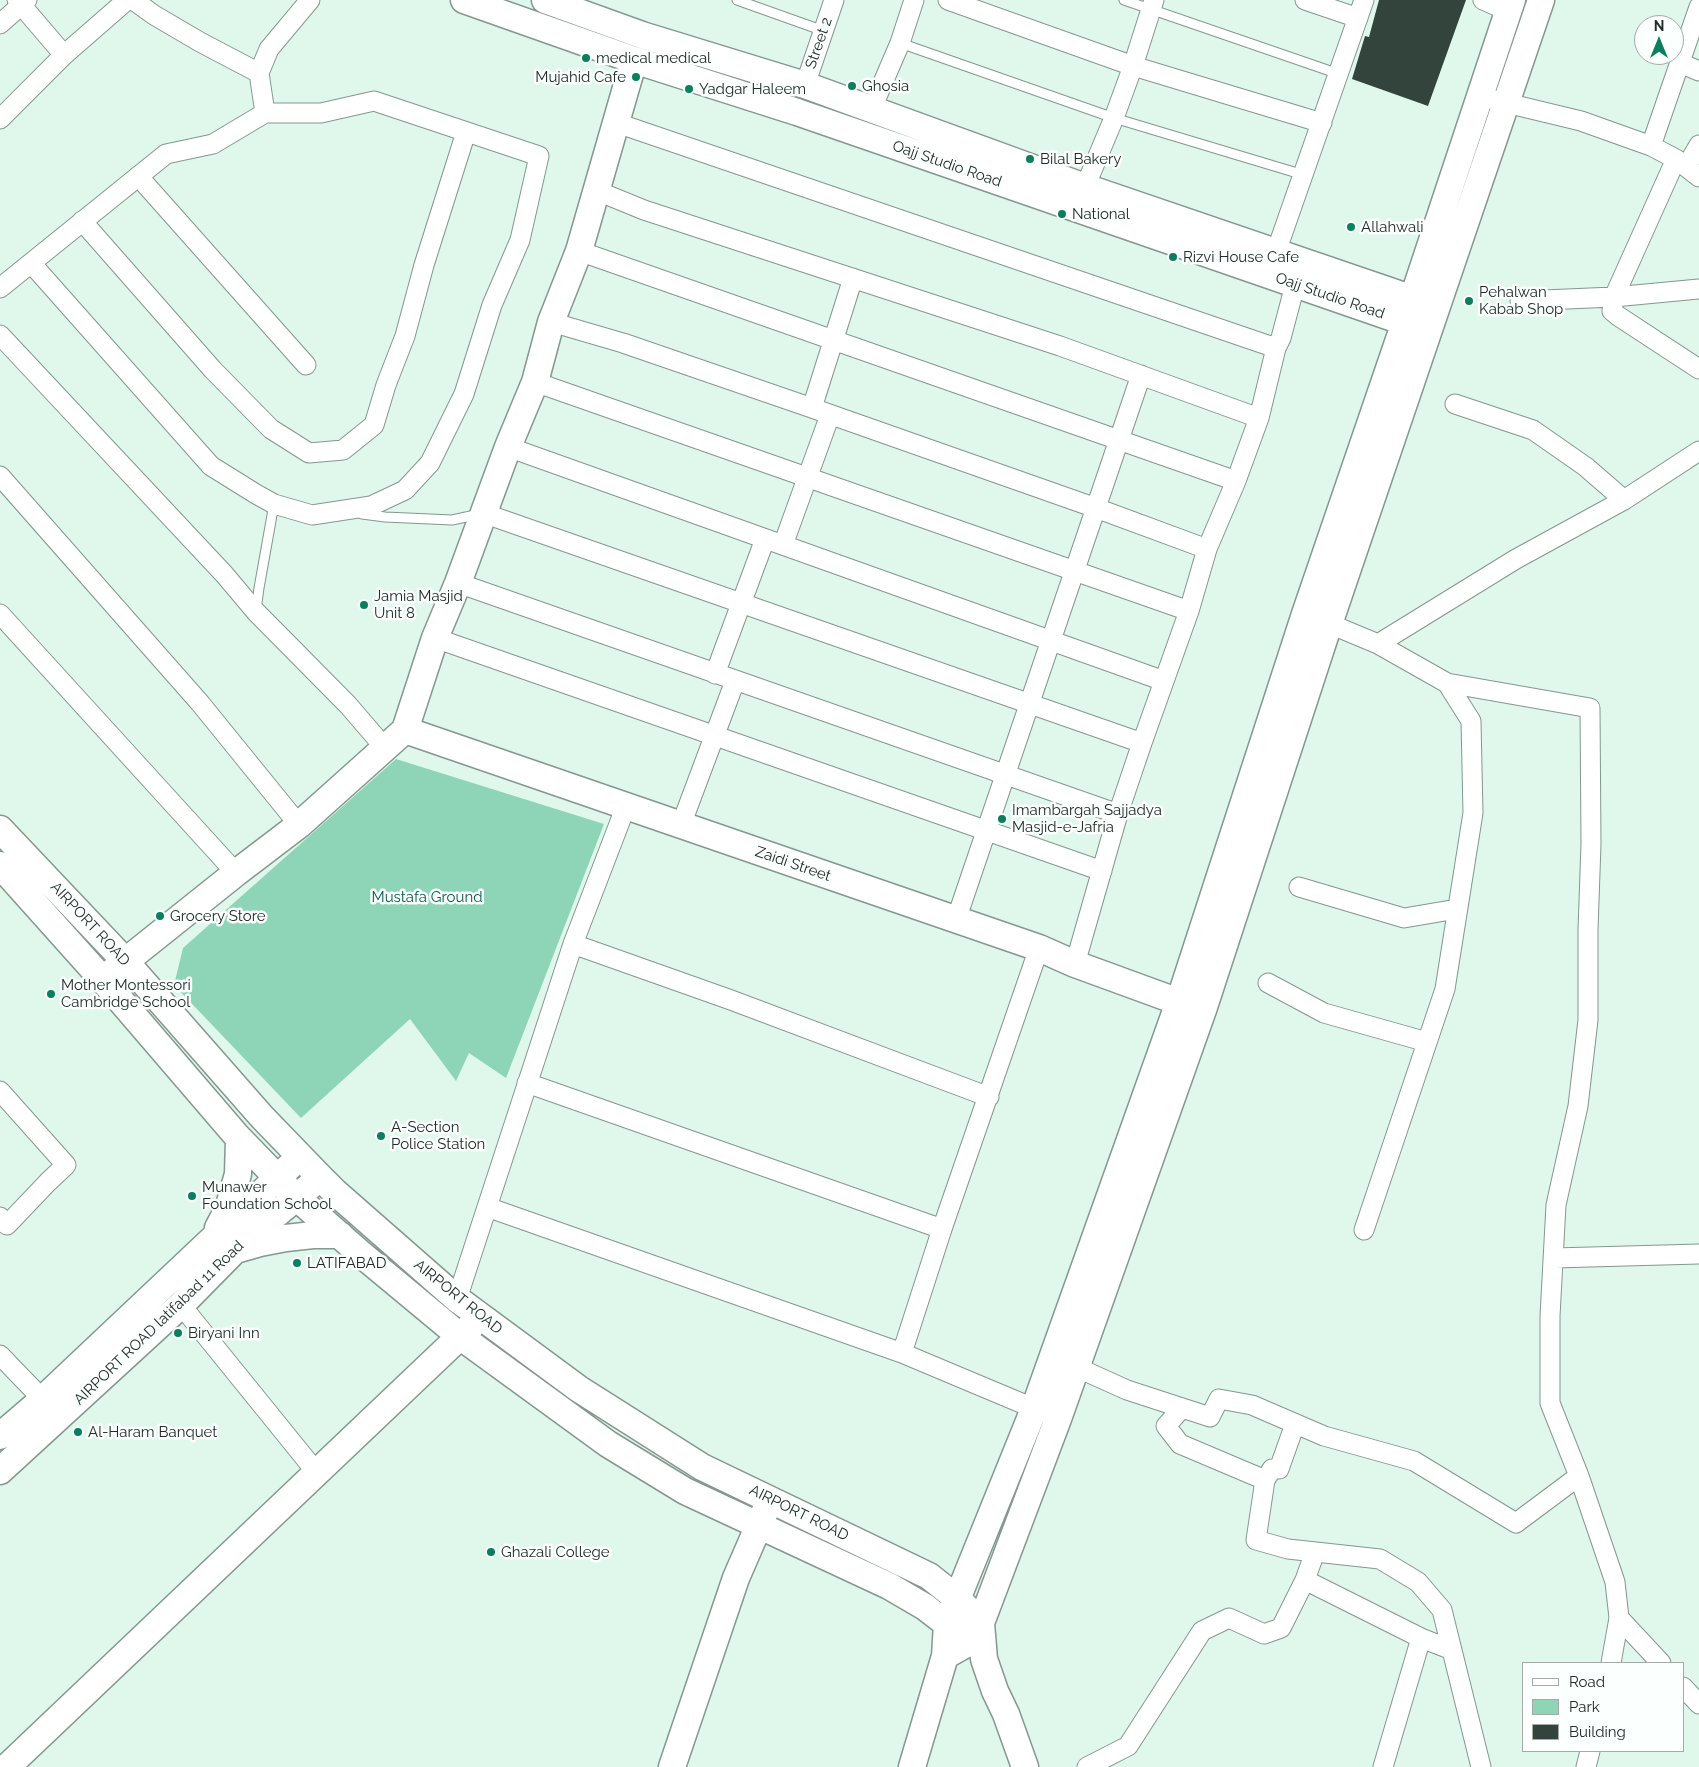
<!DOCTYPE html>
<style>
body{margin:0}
#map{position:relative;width:1699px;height:1767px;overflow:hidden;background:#e0f7ec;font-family:Raleway,sans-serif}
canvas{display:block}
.legend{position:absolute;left:1522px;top:1662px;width:162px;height:90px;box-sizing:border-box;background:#fbfffd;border:1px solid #a5aba8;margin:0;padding:6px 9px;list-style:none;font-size:15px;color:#232c28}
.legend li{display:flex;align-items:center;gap:10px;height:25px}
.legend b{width:25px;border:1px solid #a5aba8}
.north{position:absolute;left:1634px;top:15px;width:50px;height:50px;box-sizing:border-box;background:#fbfffd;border:1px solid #a5aba8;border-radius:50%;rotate:0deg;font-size:14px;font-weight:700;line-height:20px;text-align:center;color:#232c28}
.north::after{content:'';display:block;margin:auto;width:18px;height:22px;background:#0a7f5d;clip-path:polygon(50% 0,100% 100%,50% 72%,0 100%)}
</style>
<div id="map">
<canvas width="1699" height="1767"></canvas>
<ul class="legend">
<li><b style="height:6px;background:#fff"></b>Road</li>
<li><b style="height:14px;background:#8dd5b6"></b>Park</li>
<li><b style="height:14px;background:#32443c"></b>Building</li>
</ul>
<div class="north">N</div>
</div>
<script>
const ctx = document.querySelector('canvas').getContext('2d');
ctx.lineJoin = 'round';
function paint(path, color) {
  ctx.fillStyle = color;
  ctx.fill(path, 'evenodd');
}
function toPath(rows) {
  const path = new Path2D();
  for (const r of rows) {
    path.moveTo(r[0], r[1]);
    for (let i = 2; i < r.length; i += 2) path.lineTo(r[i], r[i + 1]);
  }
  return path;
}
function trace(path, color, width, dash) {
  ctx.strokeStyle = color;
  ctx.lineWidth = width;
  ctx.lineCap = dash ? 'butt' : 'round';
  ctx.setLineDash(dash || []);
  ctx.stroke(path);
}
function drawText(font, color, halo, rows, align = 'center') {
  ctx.font = font + ' Raleway,sans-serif';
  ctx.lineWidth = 5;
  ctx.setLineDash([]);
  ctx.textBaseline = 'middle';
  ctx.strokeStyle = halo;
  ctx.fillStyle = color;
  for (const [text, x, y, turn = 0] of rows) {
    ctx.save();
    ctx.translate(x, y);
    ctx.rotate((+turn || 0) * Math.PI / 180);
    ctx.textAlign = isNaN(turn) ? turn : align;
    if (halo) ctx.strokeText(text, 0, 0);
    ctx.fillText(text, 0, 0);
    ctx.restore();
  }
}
const green = toPath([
 [396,759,604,824,506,1078,469,1053,456,1081,410,1019,301,1118,174,985,183,948]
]);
const building = toPath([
 [1379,0,1466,0,1428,106,1352,79,1365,36,1369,37]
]);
const lane = toPath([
 [737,0,824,31],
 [1124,0,1339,74],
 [900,43,1114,118,1304,175],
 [362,514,385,517,452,520,480,514],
 [256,610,259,588,274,504]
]);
const street = toPath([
 [17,0,64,55],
 [133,0,154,15,200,42,259,73],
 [948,0,1133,66,1322,123],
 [1305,0,1358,18],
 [1483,0,1508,11],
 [0,24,27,0],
 [1680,63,1699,71],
 [805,85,834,0],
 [1494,100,1581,121,1651,146,1676,159,1699,177],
 [872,108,900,43,914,0],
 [0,119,64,55,127,0],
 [617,123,1276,348],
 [1651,146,1699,7],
 [1676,159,1614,297,1612,311,1618,316,1699,369],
 [1686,167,1699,145],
 [138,176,306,365],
 [1085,187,1114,118,1133,66,1154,0],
 [595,190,644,210,1060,346,1259,418],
 [82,221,213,370,271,429,309,453,343,450,374,425,386,385,405,336,424,265,466,132],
 [579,251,1236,481],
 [1276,252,1364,0],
 [31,263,211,466,256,494,274,504,312,515,371,506,405,490,430,463,464,394,492,305,520,240,539,156,374,101,321,113,265,113,259,73,269,49,310,0],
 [0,288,166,154,213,144,265,113],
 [1520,301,1614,297,1699,289],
 [551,322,623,343,812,408,1096,508,1207,549],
 [0,335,224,574,256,612,348,705,385,748],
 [535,382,1189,611],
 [1455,404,1533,430,1586,467,1624,500],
 [812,408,853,278],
 [508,447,1164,681],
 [0,476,200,703,299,825],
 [483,513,1142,743],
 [783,545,830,415],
 [458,583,1118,814],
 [0,614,236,873],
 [1318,619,1378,644,1516,559,1624,500,1699,451],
 [435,638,1102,871],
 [715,674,765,539],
 [1447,683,1590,708,1591,844,1588,930,1588,1020,1578,1106,1556,1205,1550,1316,1550,1403,1579,1476,1615,1582,1619,1618,1611,1663],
 [681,825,735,681],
 [1299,887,1404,918,1457,909],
 [956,920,1141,375],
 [573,944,731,1000,989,1097],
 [1075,964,1118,814,1142,743,1189,611,1207,549,1236,481,1259,418,1276,348,1281,338,1295,285],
 [1268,983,1324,1013,1427,1042],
 [527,1083,942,1229,902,1353],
 [0,1091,66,1165,48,1182,7,1225,0,1217],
 [487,1207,902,1353,1045,1413],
 [942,1229,1039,948],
 [1364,1230,1445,989,1473,813,1471,721,1447,683,1378,644],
 [1554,1258,1699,1254],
 [457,1299,573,944,626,806],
 [181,1305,317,1473],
 [0,1355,51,1408],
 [1076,1367,1127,1390,1210,1417,1219,1399,1252,1405,1324,1436,1414,1461,1516,1523,1579,1476],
 [1182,1408,1166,1426,1180,1444,1265,1480],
 [1295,1424,1279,1469,1272,1469,1265,1480,1256,1540,1288,1549,1380,1559,1418,1582,1442,1610,1481,1767],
 [1305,1580,1421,1638,1452,1650],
 [1619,1618,1661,1663],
 [1683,1687,1699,1704],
 [1087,1767,1128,1746,1202,1631,1229,1618,1264,1634,1281,1628,1305,1580,1315,1552],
 [1383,1767,1421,1638],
 [1586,1767,1590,1751]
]);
const secondary = toPath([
 [464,0,634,60,797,112,1422,328],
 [545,0,642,35,805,85,1085,187,1428,304],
 [405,730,1039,948,1075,964,1179,1002],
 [0,829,125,961,262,1117,320,1177,335,1192,457,1299,579,1389,702,1467,929,1576,958,1599,981,1623,984,1659,995,1691,1006,1714,1025,1767],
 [0,865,103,980,236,1135,296,1197,361,1254,461,1337,608,1444,685,1491,889,1586,925,1607,947,1624,960,1636],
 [112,972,236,873,299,825,405,730,435,638,458,583,508,447,535,382,551,322,579,251,634,60],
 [218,1228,228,1209,238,1174,239,1139],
 [239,1249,260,1243,286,1238,313,1235,340,1235],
 [0,1436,42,1400,290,1166],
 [0,1471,181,1305,243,1242,310,1186],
 [945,1656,968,1643,981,1623,1058,1419,1203,1010,1329,624,1541,0],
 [7,1767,472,1325],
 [672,1767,736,1578,766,1509],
 [912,1767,945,1656,947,1624,1034,1409,1179,1002,1305,614,1405,322,1512,0]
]);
const markers = [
 [586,58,5,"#0a7f5d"],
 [636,77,5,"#0a7f5d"],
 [852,86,5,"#0a7f5d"],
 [689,89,5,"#0a7f5d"],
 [1030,159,5,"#0a7f5d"],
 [1062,214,5,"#0a7f5d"],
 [1351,227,5,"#0a7f5d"],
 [1173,257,5,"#0a7f5d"],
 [1469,301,5,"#0a7f5d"],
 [364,605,5,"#0a7f5d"],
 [1002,819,5,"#0a7f5d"],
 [160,916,5,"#0a7f5d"],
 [51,994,5,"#0a7f5d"],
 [381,1136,5,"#0a7f5d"],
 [192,1196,5,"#0a7f5d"],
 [297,1263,5,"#0a7f5d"],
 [178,1333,5,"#0a7f5d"],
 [78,1432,5,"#0a7f5d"],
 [491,1552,5,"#0a7f5d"]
];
const streetNames = [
 ["Street 2",819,43,-71],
 ["Oajj Studio Road",947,164,19],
 ["Oajj Studio Road",1330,296,19],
 ["Zaidi Street",793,864,19],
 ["AIRPORT ROAD",90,924,47],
 ["AIRPORT ROAD",458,1297,39],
 ["AIRPORT ROAD latifabad 11 Road",159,1323,-44],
 ["AIRPORT ROAD",799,1513,26]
];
const poiNames = [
 ["medical medical",596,58],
 ["Mujahid Cafe",626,77,"right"],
 ["Ghosia",862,86],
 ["Yadgar Haleem",699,89],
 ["Bilal Bakery",1040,159],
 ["National",1072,214],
 ["Allahwali",1361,227],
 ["Rizvi House Cafe",1183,257],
 ["Pehalwan",1479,292],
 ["Kabab Shop",1479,309],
 ["Jamia Masjid",374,596],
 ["Unit 8",374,613],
 ["Imambargah Sajjadya",1012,810],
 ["Masjid-e-Jafria",1012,827],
 ["Grocery Store",170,916],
 ["Mother Montessori",61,985],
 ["Cambridge School",61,1002],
 ["A-Section",391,1127],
 ["Police Station",391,1144],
 ["Munawer",202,1187],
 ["Foundation School",202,1204],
 ["LATIFABAD",307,1263],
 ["Biryani Inn",188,1333],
 ["Al-Haram Banquet",88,1432],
 ["Ghazali College",501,1552]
];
const parkNames = [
 ["Mustafa Ground",427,897]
];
paint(green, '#8dd5b6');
paint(building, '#32443c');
trace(lane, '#83988e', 11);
trace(street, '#83988e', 21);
trace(secondary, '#83988e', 29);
trace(lane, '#fff', 9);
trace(street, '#fff', 19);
trace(secondary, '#fff', 26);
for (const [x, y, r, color] of markers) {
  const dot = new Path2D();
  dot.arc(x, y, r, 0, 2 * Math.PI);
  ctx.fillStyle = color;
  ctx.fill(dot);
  trace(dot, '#fbfffd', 2);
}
drawText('15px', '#232c28', '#fbfffd', streetNames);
drawText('15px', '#232c28', '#fbfffd', poiNames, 'left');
drawText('15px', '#035f45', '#fbfffd', parkNames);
</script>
